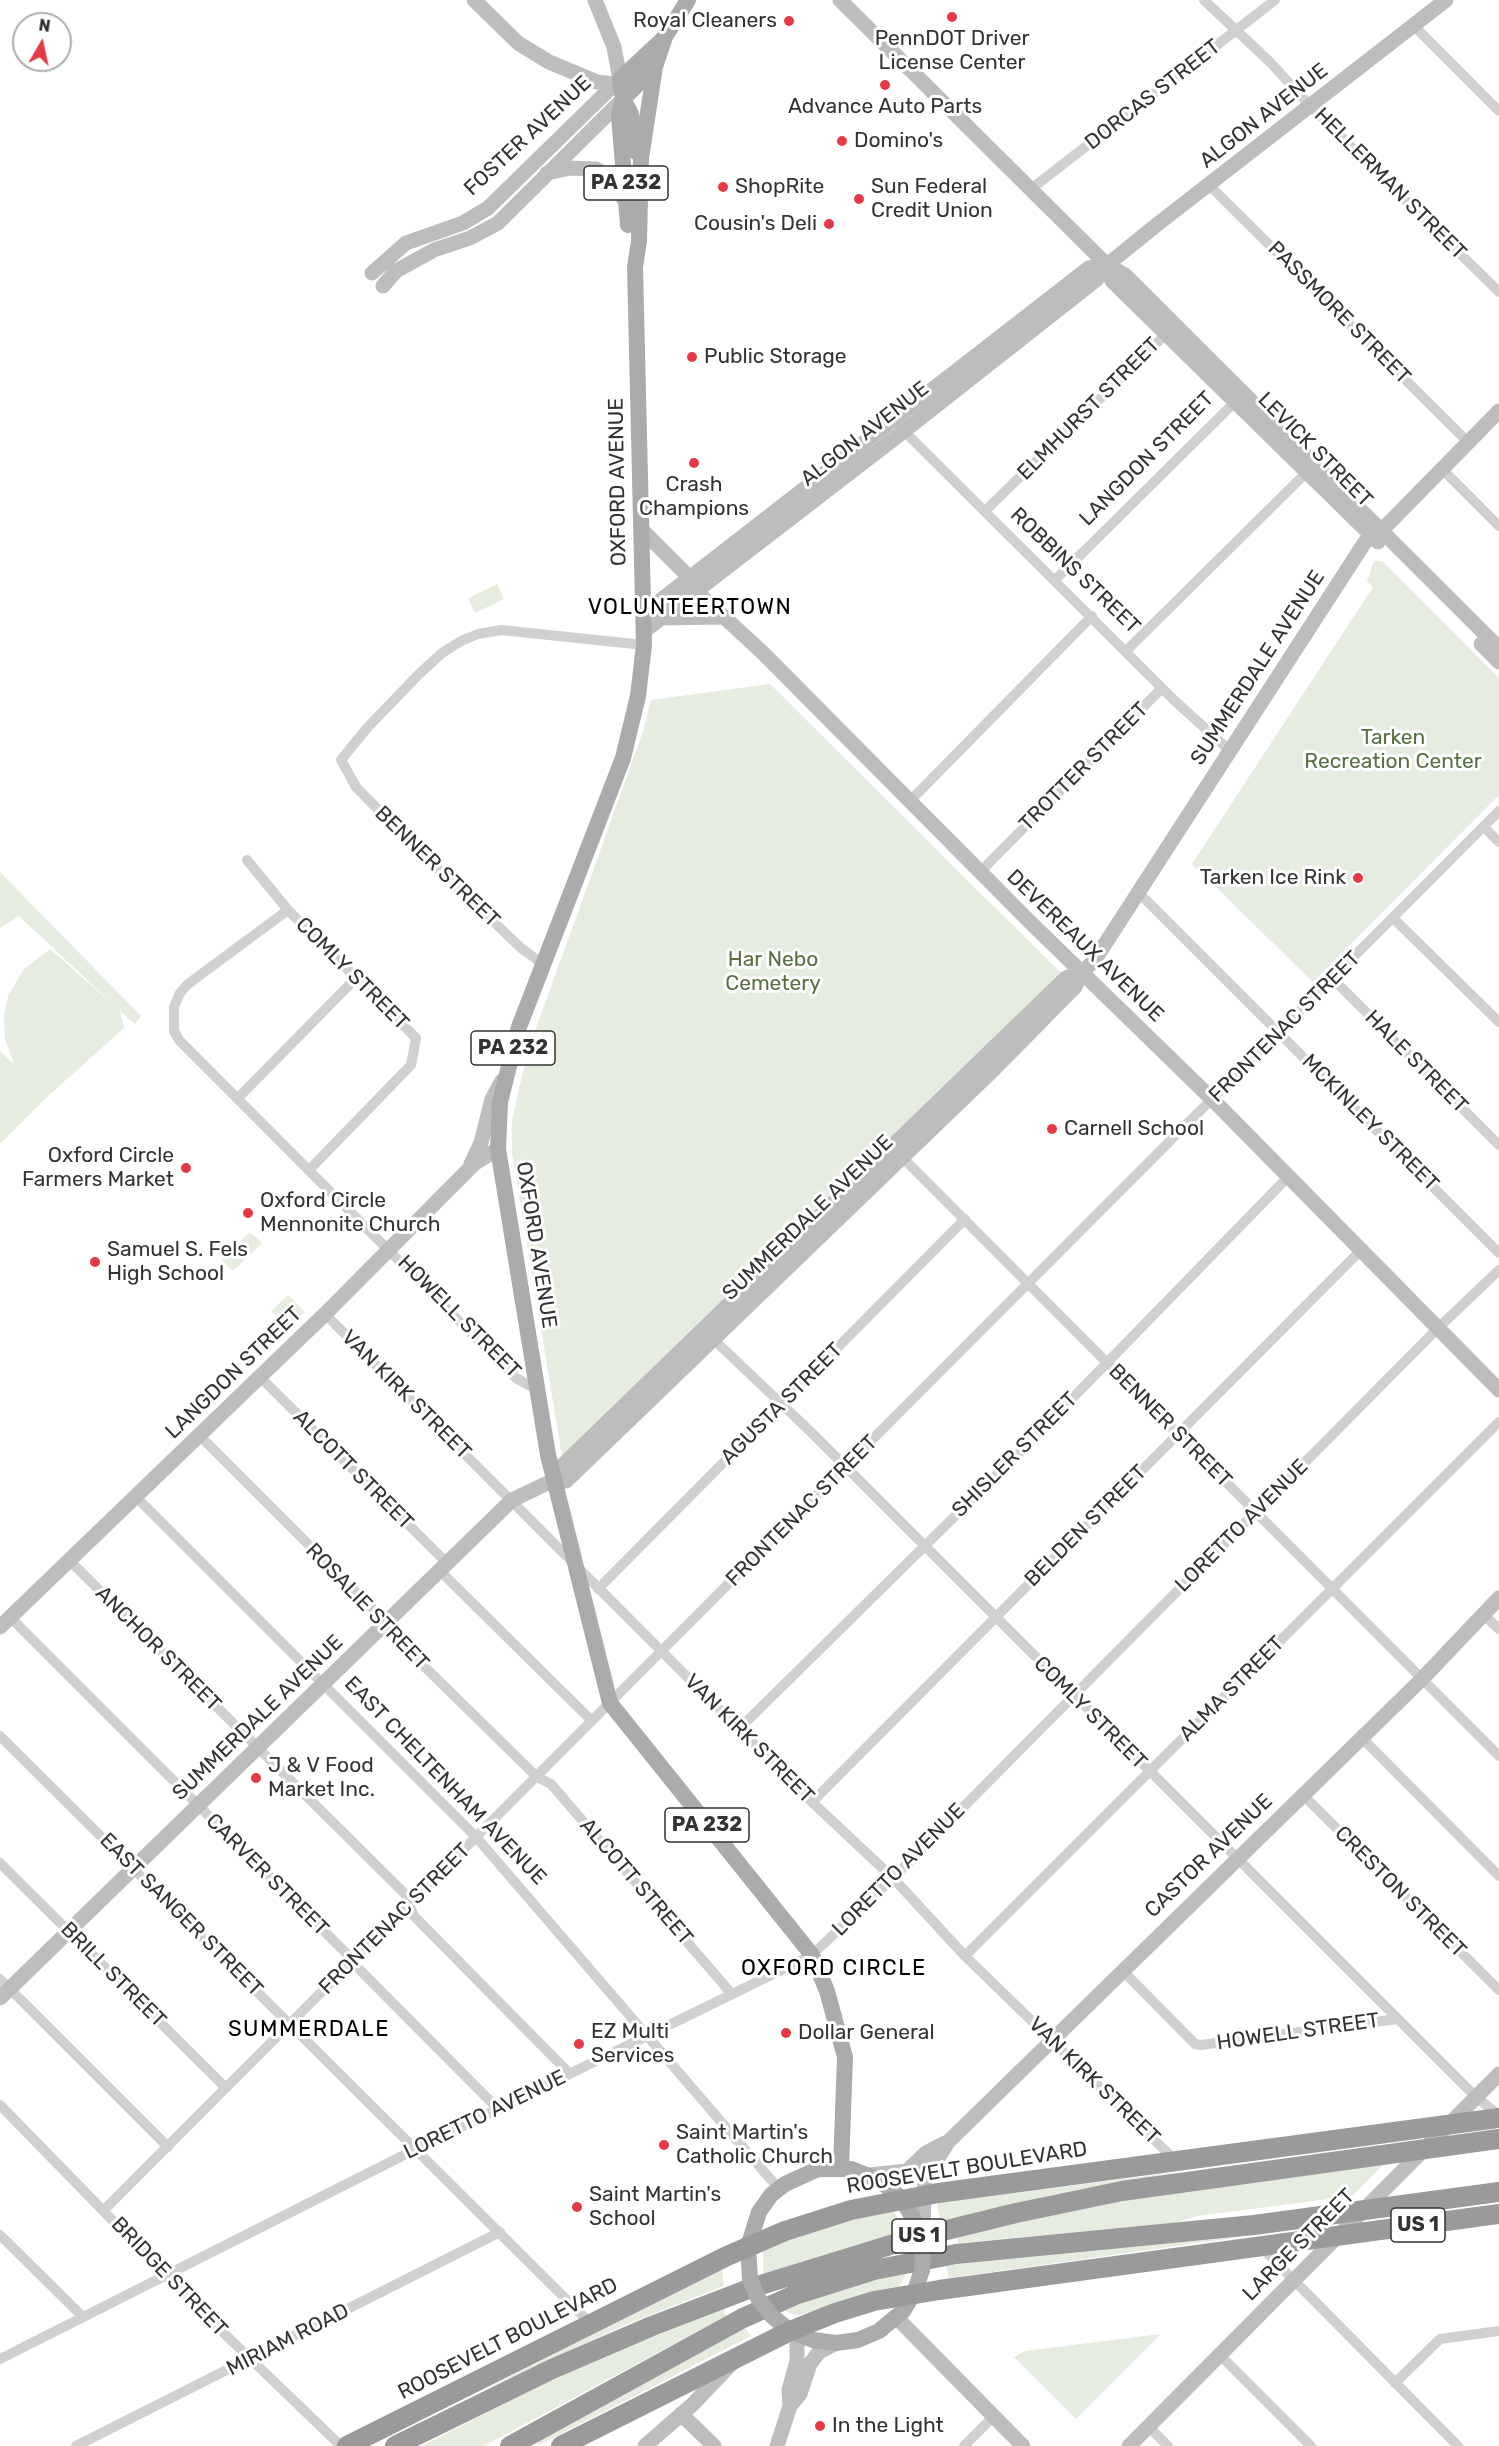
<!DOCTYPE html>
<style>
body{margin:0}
#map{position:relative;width:1499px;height:2446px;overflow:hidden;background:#fff;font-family:Rubik,sans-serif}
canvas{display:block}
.north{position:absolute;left:12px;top:12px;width:60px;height:60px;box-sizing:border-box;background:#fff;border:2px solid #adadad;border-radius:50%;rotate:9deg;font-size:16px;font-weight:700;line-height:24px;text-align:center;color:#333}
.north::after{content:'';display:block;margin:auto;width:21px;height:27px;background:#e63946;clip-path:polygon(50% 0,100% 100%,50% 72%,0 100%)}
</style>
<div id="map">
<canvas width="1499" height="2446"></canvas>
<div class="north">N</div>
</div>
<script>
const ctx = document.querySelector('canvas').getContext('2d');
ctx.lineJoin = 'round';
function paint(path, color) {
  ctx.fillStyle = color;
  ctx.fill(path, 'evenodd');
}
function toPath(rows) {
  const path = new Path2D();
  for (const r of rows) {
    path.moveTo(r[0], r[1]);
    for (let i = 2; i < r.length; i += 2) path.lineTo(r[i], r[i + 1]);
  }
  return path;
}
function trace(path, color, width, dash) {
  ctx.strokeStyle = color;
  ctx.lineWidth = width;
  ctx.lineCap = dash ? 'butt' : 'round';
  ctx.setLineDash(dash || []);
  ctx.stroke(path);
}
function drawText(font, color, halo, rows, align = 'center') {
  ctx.font = font + ' Rubik,sans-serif';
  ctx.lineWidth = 6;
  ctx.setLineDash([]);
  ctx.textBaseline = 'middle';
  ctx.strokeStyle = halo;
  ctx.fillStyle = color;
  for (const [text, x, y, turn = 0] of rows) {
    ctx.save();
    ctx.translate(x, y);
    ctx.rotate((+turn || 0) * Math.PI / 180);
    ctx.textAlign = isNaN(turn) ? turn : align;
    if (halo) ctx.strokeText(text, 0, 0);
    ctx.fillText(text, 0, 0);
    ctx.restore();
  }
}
const green = toPath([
 [1374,561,1382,561,1499,678,1499,795,1313,982,1192,864,1373,587,1367,581],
 [497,584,504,599,475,613,468,598],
 [770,684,1062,974,562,1456,512,1153,512,1121,522,1076,530,1045,643,732,651,700],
 [0,872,141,1016,135,1024,120,1011,124,1028,47,1097,0,1144,0,1051,14,1064,5,1039,4,1017,8,996,24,969,50,949,116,1007,19,916,0,928],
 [250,1232,262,1243,233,1271,222,1260],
 [288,1295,305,1312,288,1328,271,1311],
 [1384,2164,1352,2196,1197,2216,1176,2223,958,2243,957,2235,1137,2198],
 [1187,2171,1056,2194,940,2221,937,2203],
 [893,2209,905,2231,763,2274,763,2250,841,2222],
 [1241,2237,949,2278,946,2266,989,2259],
 [722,2267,724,2286,632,2322,482,2391],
 [907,2272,899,2287,801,2315,791,2314,785,2310,858,2283],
 [723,2306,726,2316,484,2446,422,2446,591,2358],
 [745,2328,751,2336,539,2445,535,2439],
 [1161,2334,1076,2419,1014,2357,1025,2351]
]);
const street = toPath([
 [1204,0,1271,63,1311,107,1499,292],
 [1413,25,1499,111],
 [1209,185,1467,441],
 [1031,189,1275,0],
 [900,427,1175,701,1229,750],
 [1441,468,1499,526],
 [985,511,1167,333],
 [1055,580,1238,399],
 [1127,650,1306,473],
 [910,801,1092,616],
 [1484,827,1499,842],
 [247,860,288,910,416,1038,411,1065,310,1169],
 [980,872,1162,688],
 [1138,892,1499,1253],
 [288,910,188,984,180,993,174,1007,174,1031,179,1040,516,1378,536,1389],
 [1393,918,1499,1022],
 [543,964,521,948,404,836,356,787,341,760,367,728,419,674,442,653,461,641,478,634,501,630,644,645],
 [1332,978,1499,1145],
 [238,1098,357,977],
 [898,1153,1499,1756],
 [325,1314,812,1802,893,1878,965,1956,1176,2161],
 [710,1336,811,1432,1476,2097,1499,2115],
 [260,1377,447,1563],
 [199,1435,379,1615,383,1626,537,1777,551,1784,731,1993],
 [136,1497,476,1837,779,2189],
 [70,1561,405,1894,414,1916,569,2073],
 [439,1570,592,1721],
 [598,1589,965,1219],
 [1483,1614,1499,1629],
 [10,1617,346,1953,352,1962,498,2109],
 [739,1729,1020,1452,1288,1177],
 [0,1736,591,2324],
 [1361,1737,1499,1876],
 [1302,1794,1499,1990],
 [812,1802,1361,1250],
 [0,1863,226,2088],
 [965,1956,1499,1422],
 [1122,1970,1195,2044,1201,2045,1397,2019],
 [0,1979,168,2147],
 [0,2105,207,2317,341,2446],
 [104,2210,1499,811],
 [0,2235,83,2317],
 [1261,2247,1458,2446],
 [1219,2354,1311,2446],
 [0,2359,404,2155,812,1955,893,1878,1439,1327,1499,1270],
 [1395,2383,1440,2339,1499,2331],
 [1149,2427,1168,2446],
 [76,2446,500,2232],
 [964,2446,994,2416]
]);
const secondary = toPath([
 [474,0,518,43,549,62,597,82,614,84],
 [840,0,1107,265,1125,275,1499,648],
 [547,173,570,168,596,169,611,178,626,203],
 [1107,265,1112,281,1378,542],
 [372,273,406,243,463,223,488,208,620,79,614,47,595,0],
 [383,286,396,271,434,250,470,238,498,223,623,99],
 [643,531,690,578,697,592,763,653,1030,922,1213,1100,1499,1390],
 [643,614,1089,268,1107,265],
 [659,618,722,617],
 [643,632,904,431,1097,279,1107,265,1159,223,1446,0],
 [1481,644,1499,662],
 [471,1164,481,1143,492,1099,502,1081],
 [554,1480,563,1465,1066,978,1082,972,1094,961,1365,542,1387,525,1499,411],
 [0,1627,325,1314,475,1163,498,1149],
 [0,1998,512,1500,554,1480,566,1481,995,1068,1075,987,1082,972],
 [869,2175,907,2171,926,2153,945,2143],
 [923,2225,925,2179,948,2142,1422,1679,1499,1598],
 [897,2318,1023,2446],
 [790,2406,789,2390,797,2361,797,2334],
 [681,2414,714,2446],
 [645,2446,692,2405,732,2363],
 [777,2446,790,2406,800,2394,810,2364,819,2352,836,2343],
 [1129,2446,1499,2074]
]);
const primary = toPath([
 [688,0,665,37,655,67,641,158,639,241,635,267,644,645,638,696,623,758,519,1027,500,1102,498,1149,548,1455,610,1703,812,1955,827,1991,845,2057,841,2168],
 [636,152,631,114,623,99,620,79,665,37],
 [628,225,619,116,623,99,655,67],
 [750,2279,748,2247,759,2212,771,2195,785,2184,818,2169,851,2169,879,2180,902,2199,918,2227],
 [772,2316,790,2331,813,2340,836,2343,858,2340,879,2331,903,2311,914,2293,922,2270]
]);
const highway = toPath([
 [347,2446,727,2256,785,2231,851,2210,938,2193,1499,2118],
 [395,2446,552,2369,652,2326,754,2287,910,2239,1016,2213,1122,2191,1499,2139],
 [510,2446,743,2318,795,2295,874,2270,956,2254,1254,2225,1499,2192],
 [561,2446,790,2331,835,2313,874,2301,939,2290,1499,2214]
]);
const primaryBridge = toPath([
 [918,2227,923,2253,922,2270],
 [750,2279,759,2300,772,2316]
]);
const markers = [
 [952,17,6,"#e63946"],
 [789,21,6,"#e63946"],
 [885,85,6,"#e63946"],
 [842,141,6,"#e63946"],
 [723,187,6,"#e63946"],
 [859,199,6,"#e63946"],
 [829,224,6,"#e63946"],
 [692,357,6,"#e63946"],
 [694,463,6,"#e63946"],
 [1358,878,6,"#e63946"],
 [1052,1129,6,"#e63946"],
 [186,1168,6,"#e63946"],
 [248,1213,6,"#e63946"],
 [95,1262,6,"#e63946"],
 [256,1778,6,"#e63946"],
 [786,2033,6,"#e63946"],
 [579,2044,6,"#e63946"],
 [664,2145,6,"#e63946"],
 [577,2207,6,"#e63946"],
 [820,2426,6,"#e63946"]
];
const shields = [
 [626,183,84],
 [513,1048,84],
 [707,1825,84],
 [1418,2225,54],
 [919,2236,54]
];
const shieldNames = [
 ["PA 232",626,183],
 ["PA 232",513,1048],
 ["PA 232",707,1825],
 ["US 1",1418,2225],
 ["US 1",919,2236]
];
const poiNames = [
 ["Royal Cleaners",777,21,"right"],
 ["PennDOT Driver",952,39,"center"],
 ["License Center",952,63,"center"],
 ["Advance Auto Parts",885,107,"center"],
 ["Domino's",854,141],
 ["ShopRite",735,187],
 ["Sun Federal",871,187],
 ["Credit Union",871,211],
 ["Cousin's Deli",817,224,"right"],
 ["Public Storage",704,357],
 ["Crash",694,485,"center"],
 ["Champions",694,509,"center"],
 ["Tarken Ice Rink",1346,878,"right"],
 ["Carnell School",1064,1129],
 ["Oxford Circle",174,1156,"right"],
 ["Farmers Market",174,1180,"right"],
 ["Oxford Circle",260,1201],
 ["Mennonite Church",260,1225],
 ["Samuel S. Fels",107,1250],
 ["High School",107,1274],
 ["J & V Food",268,1766],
 ["Market Inc.",268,1790],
 ["EZ Multi",591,2032],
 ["Services",591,2056],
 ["Dollar General",798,2033],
 ["Saint Martin's",676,2133],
 ["Catholic Church",676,2157],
 ["Saint Martin's",589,2195],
 ["School",589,2219],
 ["In the Light",832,2426]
];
const streetNames = [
 ["DORCAS STREET",1153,95,-38],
 ["ALGON AVENUE",1264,116,-38],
 ["FOSTER AVENUE",528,136,-43],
 ["HELLERMAN STREET",1390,184,45],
 ["PASSMORE STREET",1339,313,45],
 ["ELMHURST STREET",1089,409,-45],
 ["ALGON AVENUE",865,434,-38],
 ["LEVICK STREET",1315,450,45],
 ["LANGDON STREET",1147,459,-45],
 ["OXFORD AVENUE",618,482,-91],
 ["ROBBINS STREET",1075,571,44],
 ["SUMMERDALE AVENUE",1258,668,-57],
 ["TROTTER STREET",1084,767,-45],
 ["BENNER STREET",437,867,44],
 ["DEVEREAUX AVENUE",1085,946,44],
 ["COMLY STREET",352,974,45],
 ["FRONTENAC STREET",1285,1027,-45],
 ["HALE STREET",1416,1062,45],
 ["MCKINLEY STREET",1370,1123,45],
 ["SUMMERDALE AVENUE",808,1218,-44],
 ["OXFORD AVENUE",536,1245,81],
 ["HOWELL STREET",459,1317,45],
 ["LANGDON STREET",234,1373,-44],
 ["VAN KIRK STREET",406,1395,45],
 ["AGUSTA STREET",782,1404,-45],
 ["BENNER STREET",1170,1426,45],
 ["SHISLER STREET",1015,1455,-45],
 ["ALCOTT STREET",353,1470,45],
 ["FRONTENAC STREET",802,1511,-45],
 ["BELDEN STREET",1086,1526,-45],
 ["LORETTO AVENUE",1242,1526,-45],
 ["ROSALIE STREET",367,1607,46],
 ["ANCHOR STREET",158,1649,45],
 ["ALMA STREET",1232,1689,-45],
 ["COMLY STREET",1090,1713,45],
 ["SUMMERDALE AVENUE",258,1718,-44],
 ["VAN KIRK STREET",749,1739,45],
 ["EAST CHELTENHAM AVENUE",445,1781,46],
 ["CASTOR AVENUE",1209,1856,-44],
 ["LORETTO AVENUE",899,1870,-45],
 ["CARVER STREET",267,1875,45],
 ["ALCOTT STREET",636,1882,49],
 ["CRESTON STREET",1400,1892,45],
 ["EAST SANGER STREET",181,1915,45],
 ["FRONTENAC STREET",395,1919,-45],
 ["BRILL STREET",113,1975,45],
 ["HOWELL STREET",1298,2032,-8],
 ["VAN KIRK STREET",1094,2081,44],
 ["LORETTO AVENUE",485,2115,-26],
 ["ROOSEVELT BOULEVARD",967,2168,-9],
 ["LARGE STREET",1299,2245,-45],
 ["BRIDGE STREET",169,2277,46],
 ["ROOSEVELT BOULEVARD",508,2339,-27],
 ["MIRIAM ROAD",288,2340,-27]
];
const parkNames = [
 ["Tarken",1393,738],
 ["Recreation Center",1393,762],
 ["Har Nebo",773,960],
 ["Cemetery",773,984]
];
const neighbourhoodNames = [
 ["VOLUNTEERTOWN",690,608],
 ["OXFORD CIRCLE",834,1969],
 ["SUMMERDALE",309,2030]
];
paint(green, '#e6ecdf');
trace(street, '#d0d0d0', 10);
trace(secondary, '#bdbdbd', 15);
trace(primary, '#ababab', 16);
trace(highway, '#9a9a9a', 20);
trace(primaryBridge, '#ababab', 16);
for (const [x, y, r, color] of markers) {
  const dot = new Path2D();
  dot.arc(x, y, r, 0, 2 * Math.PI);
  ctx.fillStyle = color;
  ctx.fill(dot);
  trace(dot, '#fff', 2);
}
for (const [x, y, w] of shields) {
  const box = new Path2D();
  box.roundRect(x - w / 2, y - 17, w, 34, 4.5);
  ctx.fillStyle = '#fff';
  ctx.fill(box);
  trace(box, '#333', 1.5);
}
drawText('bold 20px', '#333', null, shieldNames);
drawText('21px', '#333', '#fff', poiNames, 'left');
drawText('21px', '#333', '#fff', streetNames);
drawText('21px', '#56703f', '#fff', parkNames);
ctx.letterSpacing = '1.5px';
drawText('22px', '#000', '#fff', neighbourhoodNames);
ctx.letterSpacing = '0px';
</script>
